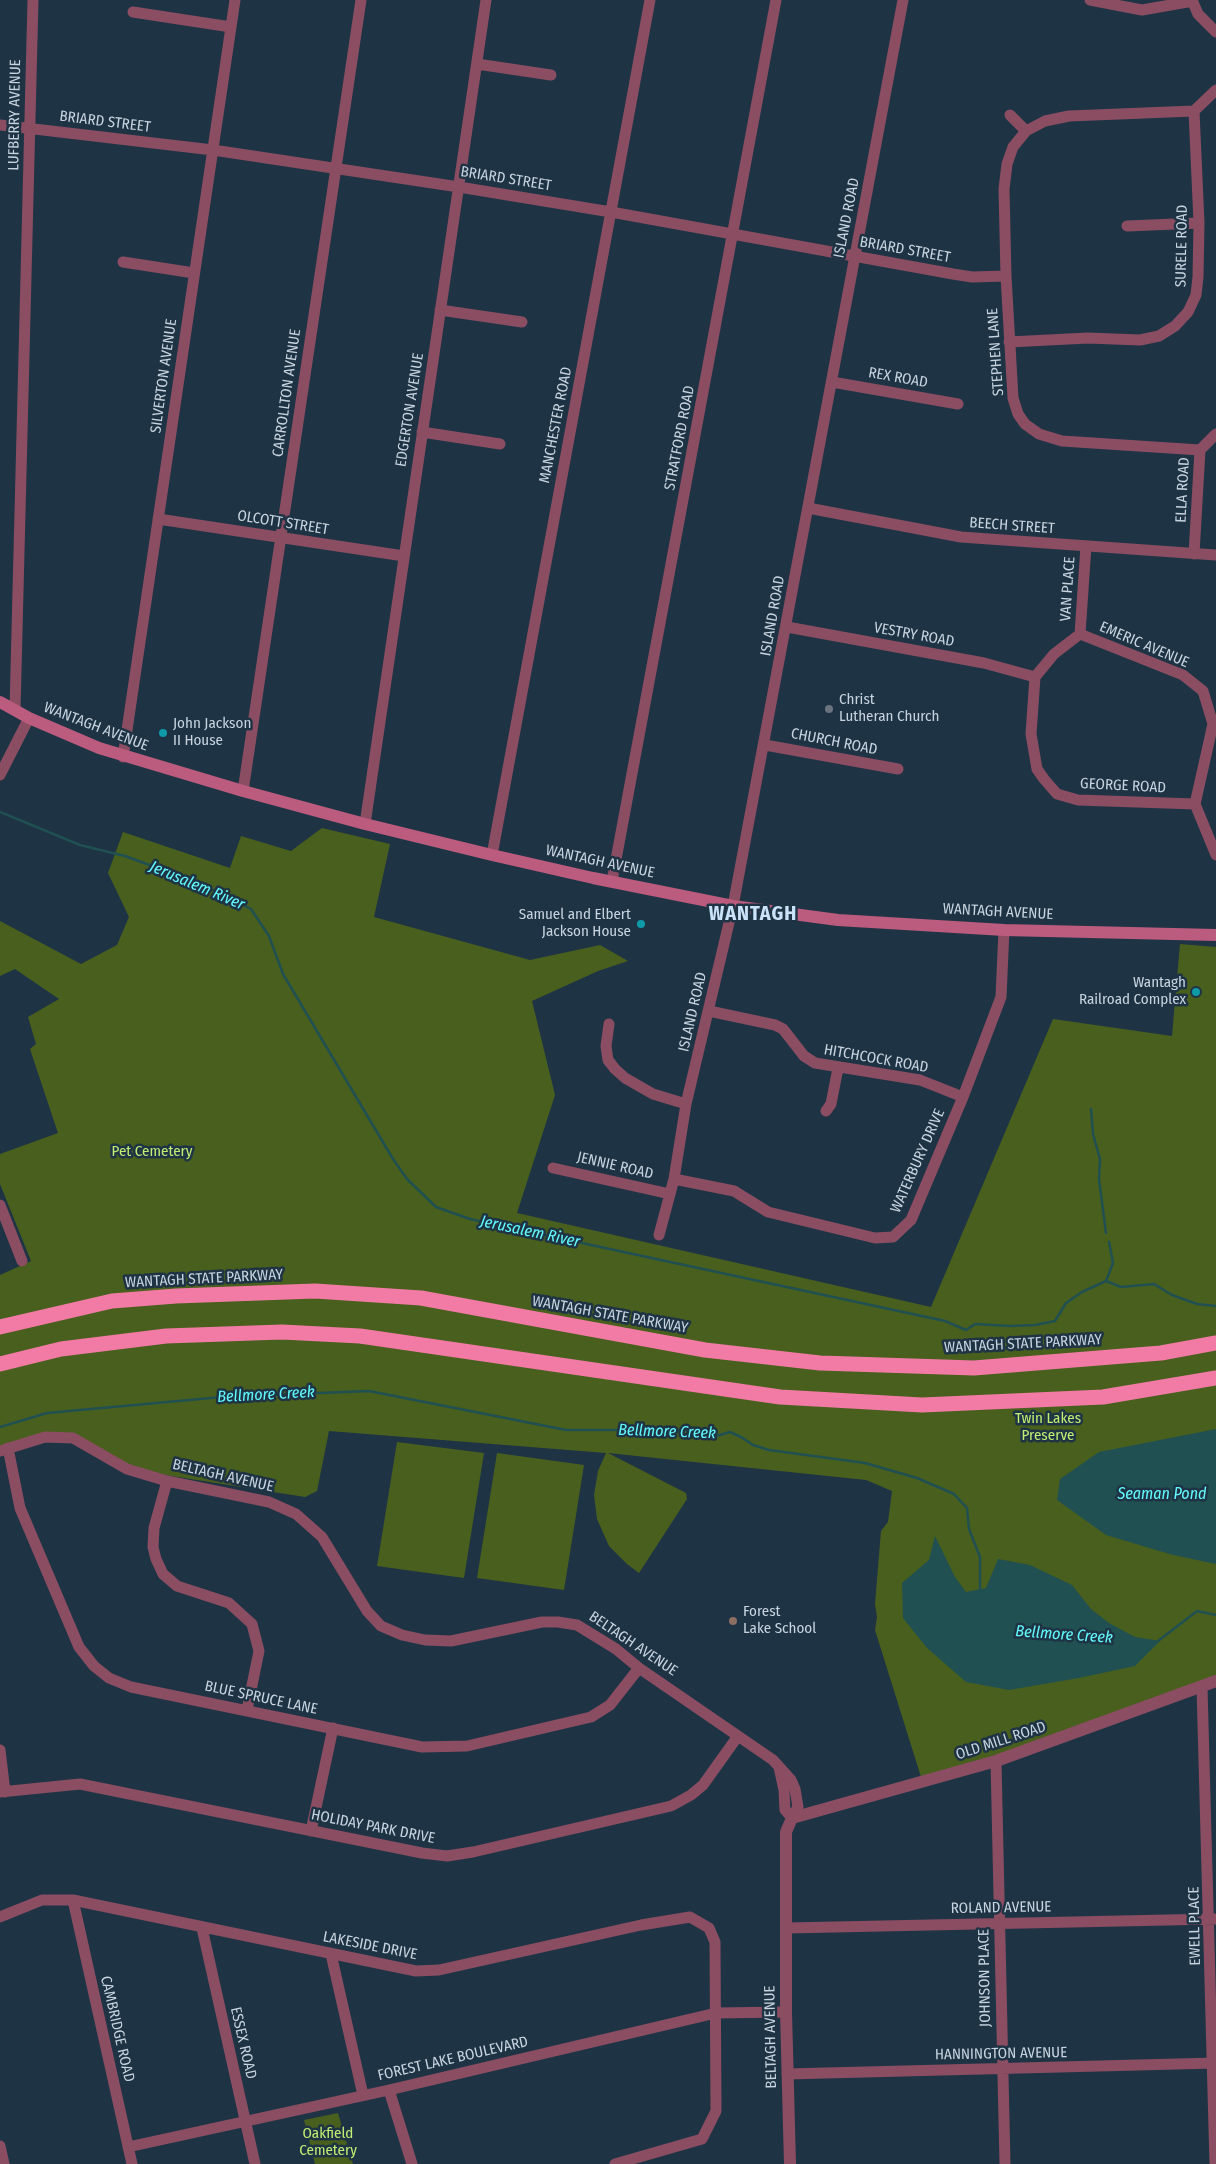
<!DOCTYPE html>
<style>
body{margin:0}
canvas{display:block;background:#1e3344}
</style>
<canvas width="1216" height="2164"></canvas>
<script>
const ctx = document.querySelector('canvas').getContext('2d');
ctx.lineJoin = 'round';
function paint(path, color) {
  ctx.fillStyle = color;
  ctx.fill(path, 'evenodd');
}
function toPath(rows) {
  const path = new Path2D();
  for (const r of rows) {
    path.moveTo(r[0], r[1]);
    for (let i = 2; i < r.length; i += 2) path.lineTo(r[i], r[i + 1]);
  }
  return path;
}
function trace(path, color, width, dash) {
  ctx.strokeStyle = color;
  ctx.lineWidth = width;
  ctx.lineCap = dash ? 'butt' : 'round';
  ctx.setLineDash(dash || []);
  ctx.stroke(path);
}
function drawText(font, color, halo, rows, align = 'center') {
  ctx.font = font + ' "Fira Sans Condensed",sans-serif';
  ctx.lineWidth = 5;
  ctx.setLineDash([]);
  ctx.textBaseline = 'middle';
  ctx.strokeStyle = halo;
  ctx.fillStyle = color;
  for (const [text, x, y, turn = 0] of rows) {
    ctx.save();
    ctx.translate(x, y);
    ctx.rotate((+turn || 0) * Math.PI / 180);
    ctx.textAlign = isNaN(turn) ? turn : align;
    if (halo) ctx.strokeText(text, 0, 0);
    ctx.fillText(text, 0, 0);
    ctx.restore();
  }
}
const green = toPath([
 [322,828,390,844,374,917,530,960,600,945,628,961,598,971,532,1001,555,1095,517,1213,931,1307,1053,1019,1172,1036,1180,944,1216,947,1216,1677,962,1768,921,1777,875,1630,877,1617,875,1604,881,1531,888,1522,892,1491,866,1480,608,1453,686,1493,687,1499,639,1573,627,1564,609,1546,597,1519,594,1495,598,1471,606,1453,329,1431,317,1491,305,1497,127,1469,72,1438,45,1437,0,1451,0,1275,31,1261,0,1184,0,1154,58,1133,30,1049,36,1044,28,1017,59,999,15,969,0,976,0,921,81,964,117,945,129,917,108,873,123,832,230,868,241,836,291,851],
 [397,1442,484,1453,464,1578,377,1566],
 [497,1453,584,1465,564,1590,477,1578],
 [338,2113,353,2164,315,2164,304,2120]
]);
const water = toPath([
 [1216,1429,1216,1564,1173,1555,1106,1535,1057,1500,1060,1479,1099,1452],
 [935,1536,955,1577,966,1592,986,1588,998,1559,1030,1565,1072,1585,1091,1609,1109,1623,1135,1637,1160,1641,1135,1666,1079,1678,1009,1690,966,1682,927,1648,903,1618,902,1583,929,1560]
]);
const stream = toPath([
 [0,812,80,845,125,856,201,884,251,909,269,936,283,974,393,1159,407,1179,436,1207,470,1219,945,1321,966,1330,975,1324,1010,1326,1035,1325,1055,1321,1066,1303,1082,1292,1106,1281,1121,1287,1154,1284,1172,1295,1197,1304,1216,1306],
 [1091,1109,1093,1134,1100,1159,1099,1179,1106,1233],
 [1106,1281,1113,1263,1109,1242],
 [0,1427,47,1413,222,1397,369,1391,566,1430,685,1430,713,1437,730,1432,741,1437,753,1445,769,1450,865,1463,917,1478,954,1494,967,1508,969,1529,980,1557,980,1591],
 [1158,1641,1197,1611,1216,1615]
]);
const minor = toPath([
 [1090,0,1142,10,1193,1],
 [1192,0,1198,14,1216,32],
 [133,12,231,27],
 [477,64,551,75],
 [1194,111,1069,116,1045,121,1026,131,1013,147,1007,164,1004,189,1006,276,1013,398,1018,414,1025,424,1039,434,1062,441,1200,450],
 [1010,115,1026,131],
 [0,125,213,150,459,187,611,212,953,274,972,277,1006,276],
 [1127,226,1199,223],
 [123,262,194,273],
 [440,310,522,322],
 [1009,342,1088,338,1140,340,1159,336,1175,326,1188,312,1196,295,1198,277,1199,223,1194,111,1216,90],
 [832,382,958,404],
 [422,432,500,444],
 [808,508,961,537,1216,555],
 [158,519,404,556],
 [1194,554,1200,450,1216,434],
 [787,627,984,663,1035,677],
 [1080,634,1054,654,1035,677,1031,734,1037,769,1044,779,1057,794,1078,800,1195,804],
 [1080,634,1183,675,1203,691,1213,724,1195,804,1216,855],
 [1080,634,1086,546],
 [15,710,33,0],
 [765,745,898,769],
 [123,757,235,0],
 [0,775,29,718],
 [243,791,361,0],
 [365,824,486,0],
 [492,855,650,0],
 [612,881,776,0],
 [709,1011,775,1025,783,1029,804,1056,815,1063,920,1080,963,1097],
 [609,1024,606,1046,608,1060,615,1069,625,1078,653,1094,686,1104],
 [826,1111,831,1104,838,1068],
 [553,1168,670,1194],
 [674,1179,734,1191,768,1212,875,1238,893,1237,911,1220,963,1097,1001,997,1004,930],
 [0,1205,22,1261],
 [659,1235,674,1179,686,1104,733,906,903,0],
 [8,1448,20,1508,79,1647,94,1666,109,1678,131,1687,422,1747,467,1746,591,1717,610,1705,639,1668],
 [0,1451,45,1437,73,1438,127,1469,167,1481,269,1502,296,1514,322,1537,367,1611,381,1626,402,1635,425,1640,451,1641,542,1622,558,1622,577,1625,616,1649,639,1668,773,1760,791,1780,795,1789,798,1807,792,1818,785,1810,784,1790,779,1767],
 [167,1481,154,1528,153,1547,156,1559,163,1574,177,1586,229,1603,252,1624,259,1651,247,1710],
 [1202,1687,1215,2164],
 [0,1750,5,1792],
 [996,1761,1005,2164],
 [0,1792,80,1784,422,1853,447,1856,473,1852,671,1806,691,1795,703,1785,738,1736],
 [311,1831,333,1728],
 [73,1900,132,2164],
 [0,1917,42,1900,73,1900,416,1971,439,1970,641,1925,690,1917,709,1928,715,1942,716,2111,702,2139,615,2164],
 [202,1928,255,2164],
 [787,1928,1215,1919],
 [331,1954,363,2095],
 [787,2074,1216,2063],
 [389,2090,412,2164],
 [0,2146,4,2164],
 [128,2147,389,2090,716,2013,786,2012]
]);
const tertiary = toPath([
 [790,2164,786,2012,786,1832,792,1818,996,1761,1216,1681]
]);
const secondary = toPath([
 [0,702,29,718,99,748,243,791,365,824,492,855,593,878,733,906,838,920,1004,930,1216,935]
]);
const motorway = toPath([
 [0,1327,112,1301,176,1296,315,1291,421,1298,705,1350,820,1363,974,1368,1161,1353,1216,1343],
 [0,1364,61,1349,166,1336,282,1332,360,1336,780,1397,922,1405,1103,1397,1216,1378]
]);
const markers = [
 [829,709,5,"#6b7280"],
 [163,733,5,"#0f9aa8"],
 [641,924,5,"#0f9aa8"],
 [1196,992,5,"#0f9aa8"],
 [733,1621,5,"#8d6e63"]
];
const streetNames = [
 ["LUFBERRY AVENUE",15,115,-89],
 ["BRIARD STREET",105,122,7],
 ["BRIARD STREET",506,179,9],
 ["ISLAND ROAD",847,218,-79],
 ["SURELE ROAD",1182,246,-89],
 ["BRIARD STREET",905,250,10],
 ["STEPHEN LANE",996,352,-94],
 ["SILVERTON AVENUE",164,376,-82],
 ["REX ROAD",898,378,10],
 ["CARROLLTON AVENUE",287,393,-82],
 ["EDGERTON AVENUE",410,410,-81],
 ["MANCHESTER ROAD",556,425,-79],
 ["STRATFORD ROAD",680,438,-79],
 ["ELLA ROAD",1183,490,-87],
 ["OLCOTT STREET",283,523,9],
 ["BEECH STREET",1012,526,4],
 ["VAN PLACE",1068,589,-86],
 ["ISLAND ROAD",773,616,-80],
 ["VESTRY ROAD",914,635,10],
 ["EMERIC AVENUE",1144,645,23],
 ["WANTAGH AVENUE",96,727,21],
 ["CHURCH ROAD",834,742,11],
 ["GEORGE ROAD",1123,786,3],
 ["WANTAGH AVENUE",600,862,12],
 ["WANTAGH AVENUE",998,912,3],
 ["ISLAND ROAD",693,1012,-77],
 ["HITCHCOCK ROAD",876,1059,10],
 ["WATERBURY DRIVE",918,1161,-66],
 ["JENNIE ROAD",615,1166,13],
 ["WANTAGH STATE PARKWAY",204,1279,-3],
 ["WANTAGH STATE PARKWAY",610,1315,10],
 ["WANTAGH STATE PARKWAY",1023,1344,-3],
 ["BELTAGH AVENUE",223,1476,13],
 ["BELTAGH AVENUE",633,1644,34],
 ["BLUE SPRUCE LANE",261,1698,12],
 ["OLD MILL ROAD",1001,1741,-18],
 ["HOLIDAY PARK DRIVE",373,1827,11],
 ["ROLAND AVENUE",1001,1908,-1],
 ["EWELL PLACE",1195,1926,-91],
 ["LAKESIDE DRIVE",370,1946,11],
 ["JOHNSON PLACE",985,1978,-91],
 ["CAMBRIDGE ROAD",117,2029,77],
 ["BELTAGH AVENUE",771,2037,-91],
 ["ESSEX ROAD",243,2043,77],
 ["HANNINGTON AVENUE",1001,2054,-1],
 ["FOREST LAKE BOULEVARD",453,2059,-13]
];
const poiNames = [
 ["Christ",839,700],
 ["Lutheran Church",839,717],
 ["John Jackson",173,724],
 ["II House",173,741],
 ["Samuel and Elbert",631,915,"right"],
 ["Jackson House",631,932,"right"],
 ["Wantagh",1186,983,"right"],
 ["Railroad Complex",1186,1000,"right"],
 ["Forest",743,1612],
 ["Lake School",743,1629]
];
const parkNames = [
 ["Pet Cemetery",152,1152],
 ["Twin Lakes",1048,1419],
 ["Preserve",1048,1436],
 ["Oakfield",328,2134],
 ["Cemetery",328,2151]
];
const waterNames = [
 ["Jerusalem River",197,886,23],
 ["Jerusalem River",530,1232,12],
 ["Bellmore Creek",266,1395,-3],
 ["Bellmore Creek",667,1432,2],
 ["Seaman Pond",1162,1495],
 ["Bellmore Creek",1064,1635,4]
];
const districtNames = [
 ["WANTAGH",753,914]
];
paint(green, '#495f1d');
paint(water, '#205051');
trace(stream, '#205051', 2.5);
trace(minor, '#8a4d62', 11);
trace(tertiary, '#8a4d62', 12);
trace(secondary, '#bb5b7d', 12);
trace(motorway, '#f27ba5', 15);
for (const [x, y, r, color] of markers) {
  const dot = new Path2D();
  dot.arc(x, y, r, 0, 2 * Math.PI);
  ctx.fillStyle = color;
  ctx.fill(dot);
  trace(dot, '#1e3344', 2);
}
drawText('15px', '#c7d4df', '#1e3344', streetNames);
drawText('15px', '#c7d4df', '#1e3344', poiNames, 'left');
drawText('15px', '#c0ed72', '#1e3344', parkNames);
drawText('italic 16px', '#62fafd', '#1e3344', waterNames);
ctx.letterSpacing = '1px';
drawText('bold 20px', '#cae3f9', '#1e3344', districtNames);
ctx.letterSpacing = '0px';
</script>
